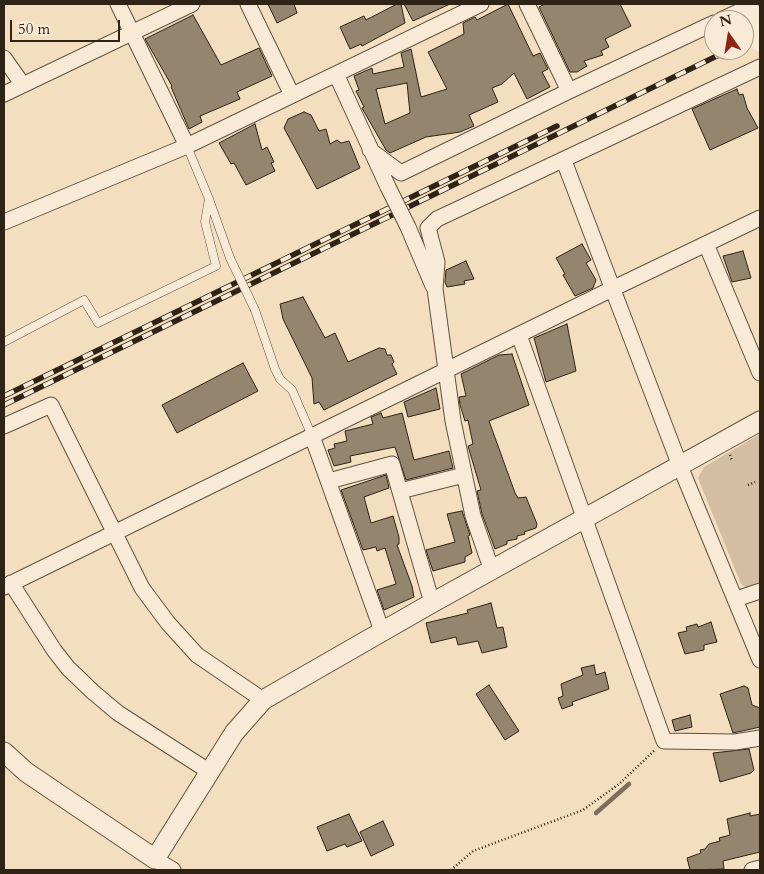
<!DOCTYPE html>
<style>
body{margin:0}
#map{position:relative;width:764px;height:874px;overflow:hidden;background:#f4dec0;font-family:Cardo,serif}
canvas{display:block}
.frame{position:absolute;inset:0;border:5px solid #2f2315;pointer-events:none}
.north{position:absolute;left:704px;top:10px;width:50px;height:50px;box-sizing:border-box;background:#f8ead6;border:1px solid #a89a89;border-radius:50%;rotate:347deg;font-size:14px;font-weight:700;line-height:20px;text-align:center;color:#2f2315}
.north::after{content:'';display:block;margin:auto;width:18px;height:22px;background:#8f2418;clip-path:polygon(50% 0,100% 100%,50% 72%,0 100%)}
.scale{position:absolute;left:10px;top:20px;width:110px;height:22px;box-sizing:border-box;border:2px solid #2f2315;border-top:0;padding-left:6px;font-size:15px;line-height:18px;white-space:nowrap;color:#2f2315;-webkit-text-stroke:4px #f8ead6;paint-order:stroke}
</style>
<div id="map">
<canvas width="764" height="874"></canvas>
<div class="frame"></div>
<div class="north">N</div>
<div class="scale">50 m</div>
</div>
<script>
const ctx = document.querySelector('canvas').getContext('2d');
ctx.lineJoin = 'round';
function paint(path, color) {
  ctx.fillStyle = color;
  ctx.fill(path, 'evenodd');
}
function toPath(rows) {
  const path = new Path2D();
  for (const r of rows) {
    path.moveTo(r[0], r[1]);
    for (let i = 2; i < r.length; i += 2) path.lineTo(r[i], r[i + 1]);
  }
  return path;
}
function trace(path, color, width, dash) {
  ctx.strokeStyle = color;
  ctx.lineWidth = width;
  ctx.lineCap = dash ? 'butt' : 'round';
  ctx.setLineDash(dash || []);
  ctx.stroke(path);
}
const green = toPath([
 [760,434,760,584,747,588,741,584,698,478,704,467]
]);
const stream = toPath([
 [596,813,629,784]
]);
const building = toPath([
 [268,4,294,4,297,13,277,23,268,4],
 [397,4,401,4,405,23,362,46,361,44,350,49,340,27,364,16,366,20,397,4],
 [404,4,450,4,413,21,404,4],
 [508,4,533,56,540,53,548,69,542,72,550,87,527,99,514,73,502,84,492,88,498,102,469,115,474,126,460,132,426,137,390,153,386,150,362,108,364,107,356,91,359,90,354,76,372,68,373,74,404,67,401,53,411,49,421,97,447,89,428,52,464,34,463,23,475,17,477,20,508,4],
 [407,83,410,113,385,124,376,89,407,83],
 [545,4,620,4,631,26,605,39,609,47,601,51,603,55,584,61,587,66,577,72,570,72,539,7,545,4],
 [193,15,221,65,259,48,272,76,237,92,240,99,200,116,202,122,189,129,171,87,172,86,145,39,193,15],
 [737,89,739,95,743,94,747,108,758,128,710,150,692,109,737,89],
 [304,112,311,115,319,131,326,129,330,144,337,140,341,143,349,141,360,168,317,189,284,128,288,119,304,112],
 [255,124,262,150,267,147,274,162,271,163,275,171,246,185,234,163,231,164,219,143,255,124],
 [582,244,591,260,586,263,596,280,593,288,575,296,563,275,565,274,556,258,582,244],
 [743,251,751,278,732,282,723,256,743,251],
 [466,261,474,279,464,281,465,284,447,287,445,282,446,270,466,261],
 [303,297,325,338,335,333,348,362,379,348,385,349,387,355,391,355,394,362,392,364,397,374,324,410,319,402,314,404,312,378,283,319,280,304,303,297],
 [567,324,576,371,546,382,534,338,567,324],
 [512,354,529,405,489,421,515,493,518,498,526,497,537,524,536,528,524,532,525,534,517,536,517,539,507,541,507,544,495,549,482,514,477,491,481,490,468,446,473,444,468,420,465,421,460,405,459,397,466,396,461,374,499,355,512,354],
 [243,363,258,391,177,433,162,405,243,363],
 [436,388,440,409,408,417,404,402,436,388],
 [381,413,383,418,402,413,414,460,449,451,453,468,406,480,395,447,350,456,351,462,334,466,328,450,335,448,334,444,347,441,345,431,373,424,371,417,381,413],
 [386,475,389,488,364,497,371,523,393,516,399,537,399,544,397,545,412,586,414,597,384,610,377,590,396,584,385,548,377,551,376,547,363,550,341,490,386,475],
 [462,511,470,535,468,536,472,553,465,557,465,562,433,571,426,550,455,542,447,514,462,511],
 [491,603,497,628,503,627,507,647,482,653,478,641,458,645,456,637,431,643,426,623,468,613,467,610,491,603],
 [711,622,717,642,704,645,704,650,685,654,678,633,687,631,686,627,697,624,698,627,711,622],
 [594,665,596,675,605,672,609,689,572,702,573,705,562,709,558,698,563,696,561,684,583,675,581,668,594,665],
 [489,685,519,731,505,740,476,694,489,685],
 [744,686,748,688,752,705,760,708,760,727,733,733,720,694,744,686],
 [690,715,692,727,675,731,672,720,690,715],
 [749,749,754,770,751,773,720,782,713,753,749,749],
 [750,813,750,816,760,814,760,852,723,861,724,869,690,870,687,858,701,853,700,850,705,849,709,844,720,841,719,838,730,835,727,819,750,813],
 [349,814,362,841,347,847,345,844,327,851,317,827,349,814],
 [383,821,394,845,371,856,360,832,383,821]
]);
const path = toPath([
 [730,455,732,461],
 [748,485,755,482],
 [451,870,473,851,583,810,619,784,655,750]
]);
const service = toPath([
 [209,199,230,258],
 [255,310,275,369,280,379,292,390,312,436],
 [4,342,84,300,98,323,216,266,205,222,209,199,187,146]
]);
const minor = toPath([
 [118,4,187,146],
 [248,4,292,95],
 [527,4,569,91],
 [721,20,751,6],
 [4,58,23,85],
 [336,74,388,187],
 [4,94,192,4],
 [370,150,401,173,569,91,714,23],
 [564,161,680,466,760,660],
 [4,222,187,146,481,4],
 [408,227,433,286],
 [706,244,760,373],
 [519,335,664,741,735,742,760,738],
 [4,426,51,405,142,588,168,623,197,655,263,700],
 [312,436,382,631],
 [329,481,392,464,432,603],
 [400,491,464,475],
 [492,571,473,516,453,421,435,289,437,262,428,228,437,219,760,67],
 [11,583,54,650,68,668,93,692,118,713,210,772],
 [4,587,612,289,760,218],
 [736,599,760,591],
 [155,859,173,870],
 [752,870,760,868]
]);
const tertiary = toPath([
 [4,752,26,772,155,859,234,733,263,700,432,603,760,421]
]);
const rail = toPath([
 [744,43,760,35],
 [4,396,557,126],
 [4,405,729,50]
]);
const serviceBridge = toPath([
 [230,258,255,310]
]);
const minorBridge = toPath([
 [388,187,408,227]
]);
const secondaryBridge = toPath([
 [753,15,760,41]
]);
paint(green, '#d3bea3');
trace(stream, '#7d6d59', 4.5);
paint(building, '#95846e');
trace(building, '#2f2315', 1);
trace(service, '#605240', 9);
trace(minor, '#605240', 17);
trace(tertiary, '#605240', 21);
trace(path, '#2f2315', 2.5, [1, 2.5]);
trace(service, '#f8ead6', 8);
trace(minor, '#f8ead6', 15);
trace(tertiary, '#f8ead6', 19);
trace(rail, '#2f2315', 5.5);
trace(rail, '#f8ead6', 4, [11]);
trace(serviceBridge, '#605240', 9, []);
trace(minorBridge, '#605240', 17, []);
trace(secondaryBridge, '#2f2315', 23, []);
trace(serviceBridge, '#f8ead6', 8);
trace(minorBridge, '#f8ead6', 15);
trace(secondaryBridge, '#f8ead6', 21);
</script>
